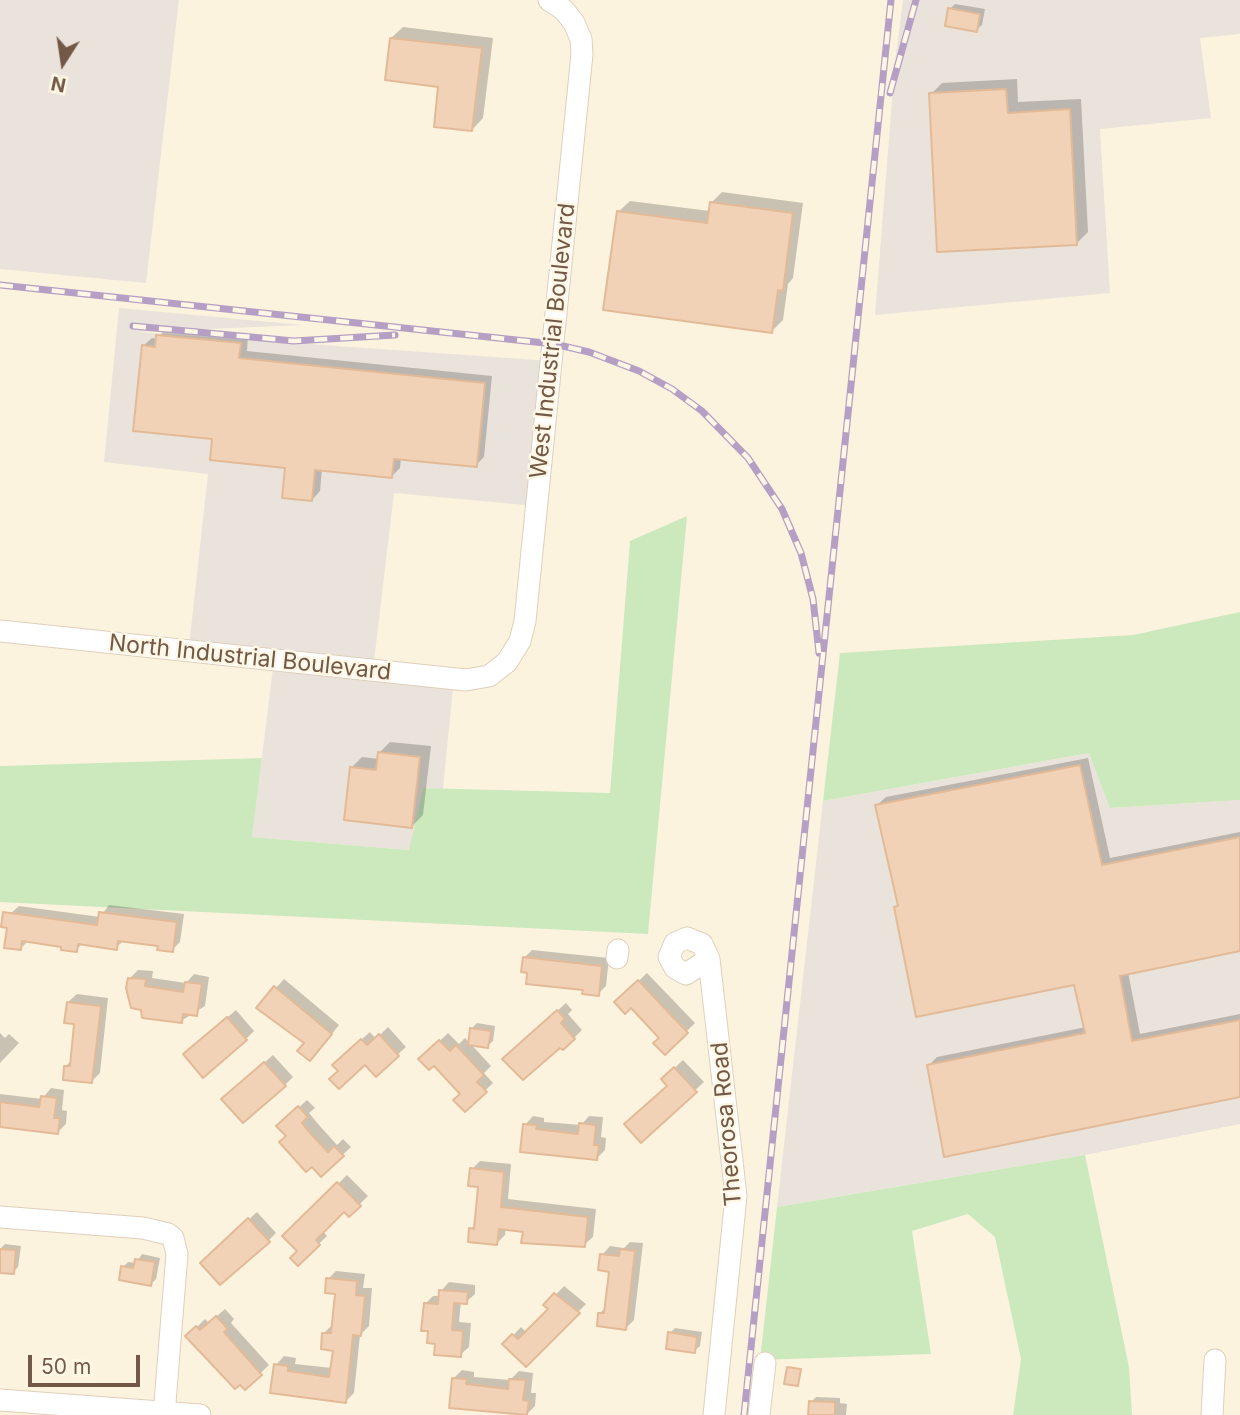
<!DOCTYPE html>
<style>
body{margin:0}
#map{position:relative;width:1240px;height:1415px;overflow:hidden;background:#fcf3df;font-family:Inter,sans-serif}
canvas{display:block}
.north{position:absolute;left:28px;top:28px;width:70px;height:70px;-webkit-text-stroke:5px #fff7e5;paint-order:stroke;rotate:192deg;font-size:19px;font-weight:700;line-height:28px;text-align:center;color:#725947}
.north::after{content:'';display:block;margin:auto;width:24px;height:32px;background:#725947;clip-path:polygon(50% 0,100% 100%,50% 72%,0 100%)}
.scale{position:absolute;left:28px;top:1355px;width:112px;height:32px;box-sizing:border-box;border:4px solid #725947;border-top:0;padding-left:9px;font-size:21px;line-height:24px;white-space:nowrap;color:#725947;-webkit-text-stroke:5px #fff7e5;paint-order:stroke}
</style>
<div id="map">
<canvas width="1240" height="1415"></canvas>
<div class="north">N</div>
<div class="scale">50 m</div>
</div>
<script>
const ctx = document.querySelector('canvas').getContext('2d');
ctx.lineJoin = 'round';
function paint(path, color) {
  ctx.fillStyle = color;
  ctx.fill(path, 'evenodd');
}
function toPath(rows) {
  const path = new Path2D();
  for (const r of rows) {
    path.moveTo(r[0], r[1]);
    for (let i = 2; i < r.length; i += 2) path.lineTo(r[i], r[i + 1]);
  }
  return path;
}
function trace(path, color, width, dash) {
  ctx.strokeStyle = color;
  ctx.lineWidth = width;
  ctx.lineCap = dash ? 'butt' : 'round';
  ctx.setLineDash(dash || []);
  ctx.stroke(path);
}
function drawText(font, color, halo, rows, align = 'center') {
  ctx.font = font + ' Inter,sans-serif';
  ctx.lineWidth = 5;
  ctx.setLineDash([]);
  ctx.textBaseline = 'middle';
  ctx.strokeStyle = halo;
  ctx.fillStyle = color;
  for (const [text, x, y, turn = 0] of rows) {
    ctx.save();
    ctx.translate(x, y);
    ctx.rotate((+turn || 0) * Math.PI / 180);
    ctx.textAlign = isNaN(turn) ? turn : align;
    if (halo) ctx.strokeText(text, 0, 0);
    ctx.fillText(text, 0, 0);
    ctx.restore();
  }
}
const industrial = toPath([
 [0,0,179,0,146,283,0,269],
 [903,0,1240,0,1240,34,1200,38,1211,118,1100,129,1110,293,875,315,895,62],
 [119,308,303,325,138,332,551,361,536,506,394,493,372,678,453,688,443,789,423,788,410,850,252,837,273,668,188,656,208,474,104,462],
 [1089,753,1111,808,1240,800,1240,1124,1085,1155,777,1207,823,801]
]);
const green = toPath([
 [687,516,648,934,0,902,0,766,262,758,252,837,409,850,423,788,610,793,630,541],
 [1240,612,1240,800,1110,808,1089,753,823,801,840,653,1133,635],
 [1085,1155,1129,1367,1132,1415,1013,1415,1021,1359,995,1237,968,1214,912,1231,931,1354,760,1360,777,1207]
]);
const shadow = toPath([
 [955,4,985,9,982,25,976,30,950,9],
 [403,27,493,38,483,118,472,130,440,85,391,38],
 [1017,79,1018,102,1081,99,1088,232,1076,244,931,94,942,83],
 [722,192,803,203,793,278,788,284,783,320,772,331,618,212,630,201,710,211,711,203],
 [166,327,248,336,247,351,492,376,484,457,476,465,401,458,400,468,392,476,322,469,320,491,312,500,287,466,214,437,143,346,152,338,158,339],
 [390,742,431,746,423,815,412,826,351,768,362,757,379,759,379,753],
 [1088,758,1110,858,1240,832,1240,949,1128,972,1140,1034,1240,1014,1240,1095,929,1065,937,1057,1086,1027,1076,983,896,908,899,905,877,805,886,797],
 [109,905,184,914,180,942,172,950,160,944,124,940,116,948,83,943,76,950,63,945,28,941,20,949,10,914,19,906,100,917],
 [532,950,609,958,606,986,598,994,584,988,524,958],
 [138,970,153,971,152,978,186,983,194,974,209,977,205,1006,181,1021,130,978],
 [647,973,695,1023,665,1053,661,1038,631,1006,617,1002],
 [284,979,339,1025,318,1051,306,1042,276,988],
 [77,994,108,998,100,1073,92,1081,66,1066,72,1060,76,1022,68,1002],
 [566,1003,572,1010,568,1014,582,1030,574,1038,560,1045,512,1051],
 [236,1010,254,1031,246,1039,194,1046],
 [477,1023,495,1026,493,1041,487,1046,470,1043,491,1066,484,1073,493,1083,465,1110,462,1093,434,1063,421,1059,448,1033,459,1044,465,1038,470,1043,472,1028],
 [388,1027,406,1047,376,1074,365,1063,342,1057,370,1032,376,1039],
 [0,1033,5,1038,9,1034,19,1043,0,1063],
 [273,1055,293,1077,285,1085,232,1091],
 [683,1060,704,1082,641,1140,669,1085,663,1079],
 [51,1088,64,1090,62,1110,67,1111,66,1124,58,1132,0,1125,0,1094,42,1099],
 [307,1100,315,1108,309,1113,319,1125,337,1145,343,1139,351,1147,321,1175,287,1118],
 [533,1116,544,1118,544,1122,581,1125,589,1116,603,1117,601,1137,606,1138,605,1150,597,1158,525,1125],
 [480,1161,511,1164,508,1199,596,1209,593,1237,584,1245,506,1228,505,1235,497,1243,470,1229,477,1223,480,1185,472,1169],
 [347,1175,368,1196,349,1215,344,1210,323,1231,327,1236,298,1264,299,1251,285,1236],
 [257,1212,276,1233,268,1241,210,1255],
 [630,1242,643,1243,634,1320,626,1328,600,1313,607,1306,611,1270,602,1255,610,1246,624,1248],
 [5,1244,21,1246,18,1267,13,1272,0,1271,0,1249],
 [142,1254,160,1258,156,1279,151,1284,123,1267,128,1262,136,1263],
 [336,1271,365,1274,363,1288,372,1288,369,1326,360,1335,354,1393,346,1401,276,1365,284,1356,296,1358,295,1364,332,1368,335,1349,324,1333,332,1325,337,1292,328,1279],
 [449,1282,475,1285,475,1294,466,1302,461,1301,459,1322,471,1323,469,1347,460,1355,437,1342,430,1330,425,1304,433,1296,440,1296,441,1291],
 [564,1286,586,1304,526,1365,505,1344,521,1327,527,1333,550,1309,546,1305],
 [225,1309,234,1319,231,1323,269,1365,245,1388,188,1336,205,1319,209,1323],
 [675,1328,702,1332,700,1346,694,1351,670,1333],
 [462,1370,474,1372,474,1377,510,1380,519,1371,533,1373,531,1393,536,1393,535,1406,527,1414,453,1379],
 [816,1397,840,1398,840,1403,847,1404,846,1415,810,1415,811,1402]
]);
const building = toPath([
 [948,8,980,14,977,32,945,26,948,8],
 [390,38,482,48,472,131,434,127,438,87,385,80,390,38],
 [1006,89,1008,113,1070,109,1077,245,937,252,929,93,1006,89],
 [710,202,793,213,783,291,778,290,772,333,603,310,617,211,707,223,710,202],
 [156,335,241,343,239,358,485,383,477,467,394,459,392,478,315,470,312,501,282,498,285,468,210,460,212,439,133,431,142,345,155,347,156,335],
 [378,752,420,757,412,828,344,820,350,767,376,770,378,752],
 [1080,765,1102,865,1240,837,1240,951,1120,976,1132,1041,1240,1020,1240,1097,944,1157,927,1065,1085,1033,1074,985,916,1017,894,907,898,906,875,805,1080,765],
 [3,912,97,925,99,912,177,922,173,952,157,950,158,946,118,941,117,950,78,944,77,952,61,950,61,947,22,941,21,950,4,948,7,928,1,927,3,912],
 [523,957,602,966,599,996,582,994,583,990,526,984,527,973,521,972,523,957],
 [128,978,146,979,145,986,183,992,185,982,202,984,197,1016,183,1014,182,1023,142,1018,141,1010,131,1008,126,988,128,978],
 [638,980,688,1033,665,1055,653,1043,659,1038,631,1008,625,1014,614,1002,638,980],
 [274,986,332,1034,310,1061,297,1051,304,1043,256,1008,274,986],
 [67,1002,101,1006,92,1083,63,1080,64,1066,70,1066,74,1024,64,1023,67,1002],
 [557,1010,565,1019,561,1023,575,1039,563,1050,560,1048,523,1080,502,1059,557,1010],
 [227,1017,247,1040,203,1078,183,1054,227,1017],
 [470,1028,491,1031,488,1048,468,1045,470,1028],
 [379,1034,399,1056,376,1077,365,1065,339,1089,329,1079,338,1071,332,1065,361,1039,367,1045,379,1034],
 [439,1040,450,1051,456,1045,484,1075,477,1082,487,1092,465,1112,453,1100,460,1094,434,1066,429,1070,418,1059,439,1040],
 [264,1062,286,1086,243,1123,221,1099,264,1062],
 [674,1067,697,1092,641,1143,624,1124,667,1086,661,1079,674,1067],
 [41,1096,57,1098,54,1118,60,1118,58,1134,0,1127,0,1102,39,1107,41,1096],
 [298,1106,308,1117,302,1123,311,1134,328,1152,334,1146,344,1156,321,1177,312,1167,306,1172,279,1142,286,1136,276,1126,298,1106],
 [579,1123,596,1125,594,1145,599,1145,597,1160,520,1152,523,1124,537,1125,536,1129,578,1134,579,1123],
 [470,1168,504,1172,501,1207,588,1217,585,1247,521,1243,523,1232,499,1229,497,1245,468,1242,469,1228,474,1229,478,1187,468,1186,470,1168],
 [337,1182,361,1206,349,1217,344,1212,316,1240,320,1245,298,1266,290,1258,297,1251,282,1236,337,1182],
 [248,1218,270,1242,220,1285,200,1263,248,1218],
 [0,1249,16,1250,14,1274,0,1273,0,1249],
 [620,1249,635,1251,626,1330,597,1326,598,1313,604,1313,609,1272,598,1270,600,1254,619,1256,620,1249],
 [135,1259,155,1262,151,1286,119,1280,121,1266,133,1268,135,1259],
 [326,1278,357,1281,356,1295,365,1296,361,1336,353,1335,346,1403,270,1393,274,1364,288,1366,288,1371,329,1377,333,1351,321,1349,322,1333,331,1333,335,1294,325,1293,326,1278],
 [439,1290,468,1292,467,1304,454,1303,452,1330,463,1331,461,1357,434,1355,435,1344,427,1343,428,1331,421,1331,424,1303,438,1304,439,1290],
 [554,1293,580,1313,526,1367,502,1344,512,1334,518,1339,548,1309,543,1305,554,1293],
 [216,1316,228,1329,224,1332,262,1375,245,1390,240,1385,235,1389,185,1336,196,1326,200,1330,216,1316],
 [668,1332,697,1337,695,1353,666,1349,668,1332],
 [787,1367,801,1369,798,1386,784,1384,787,1367],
 [452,1378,467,1379,466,1384,508,1389,509,1379,526,1380,523,1400,529,1401,527,1415,449,1408,452,1378],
 [809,1401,835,1402,835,1415,808,1415,809,1401]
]);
const minor = toPath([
 [0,631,466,680,489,676,507,662,520,641,525,621,582,54,581,39,574,23,564,10,549,0],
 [687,938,702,944,709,959,686,974,675,968,669,957,675,943,687,938],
 [617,958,618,950],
 [709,959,736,1196,714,1415],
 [0,1217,143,1228,168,1234,173,1238,177,1254,164,1415],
 [0,1400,200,1415],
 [759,1415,765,1363],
 [1212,1415,1215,1360]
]);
const rail = toPath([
 [890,93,916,0],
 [0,285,554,344,589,352,639,371,672,389,702,411,748,458,782,509,801,553,813,599,819,653],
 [133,326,294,341,395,335],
 [744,1415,891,0]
]);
const streetNames = [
 ["West Industrial Boulevard",553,341,-84],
 ["North Industrial Boulevard",250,658,6],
 ["Theorosa Road",727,1124,-95]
];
paint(industrial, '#eae3db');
paint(green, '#cce9be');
paint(shadow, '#0003');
paint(building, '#f1d2b7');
trace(building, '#e3ba97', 2);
trace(minor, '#dfcfbb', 23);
trace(minor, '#fff', 21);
trace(rail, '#b69fc4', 7);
trace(rail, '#fff7e5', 4.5, [13]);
drawText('23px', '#725947', '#fff7e5', streetNames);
</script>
